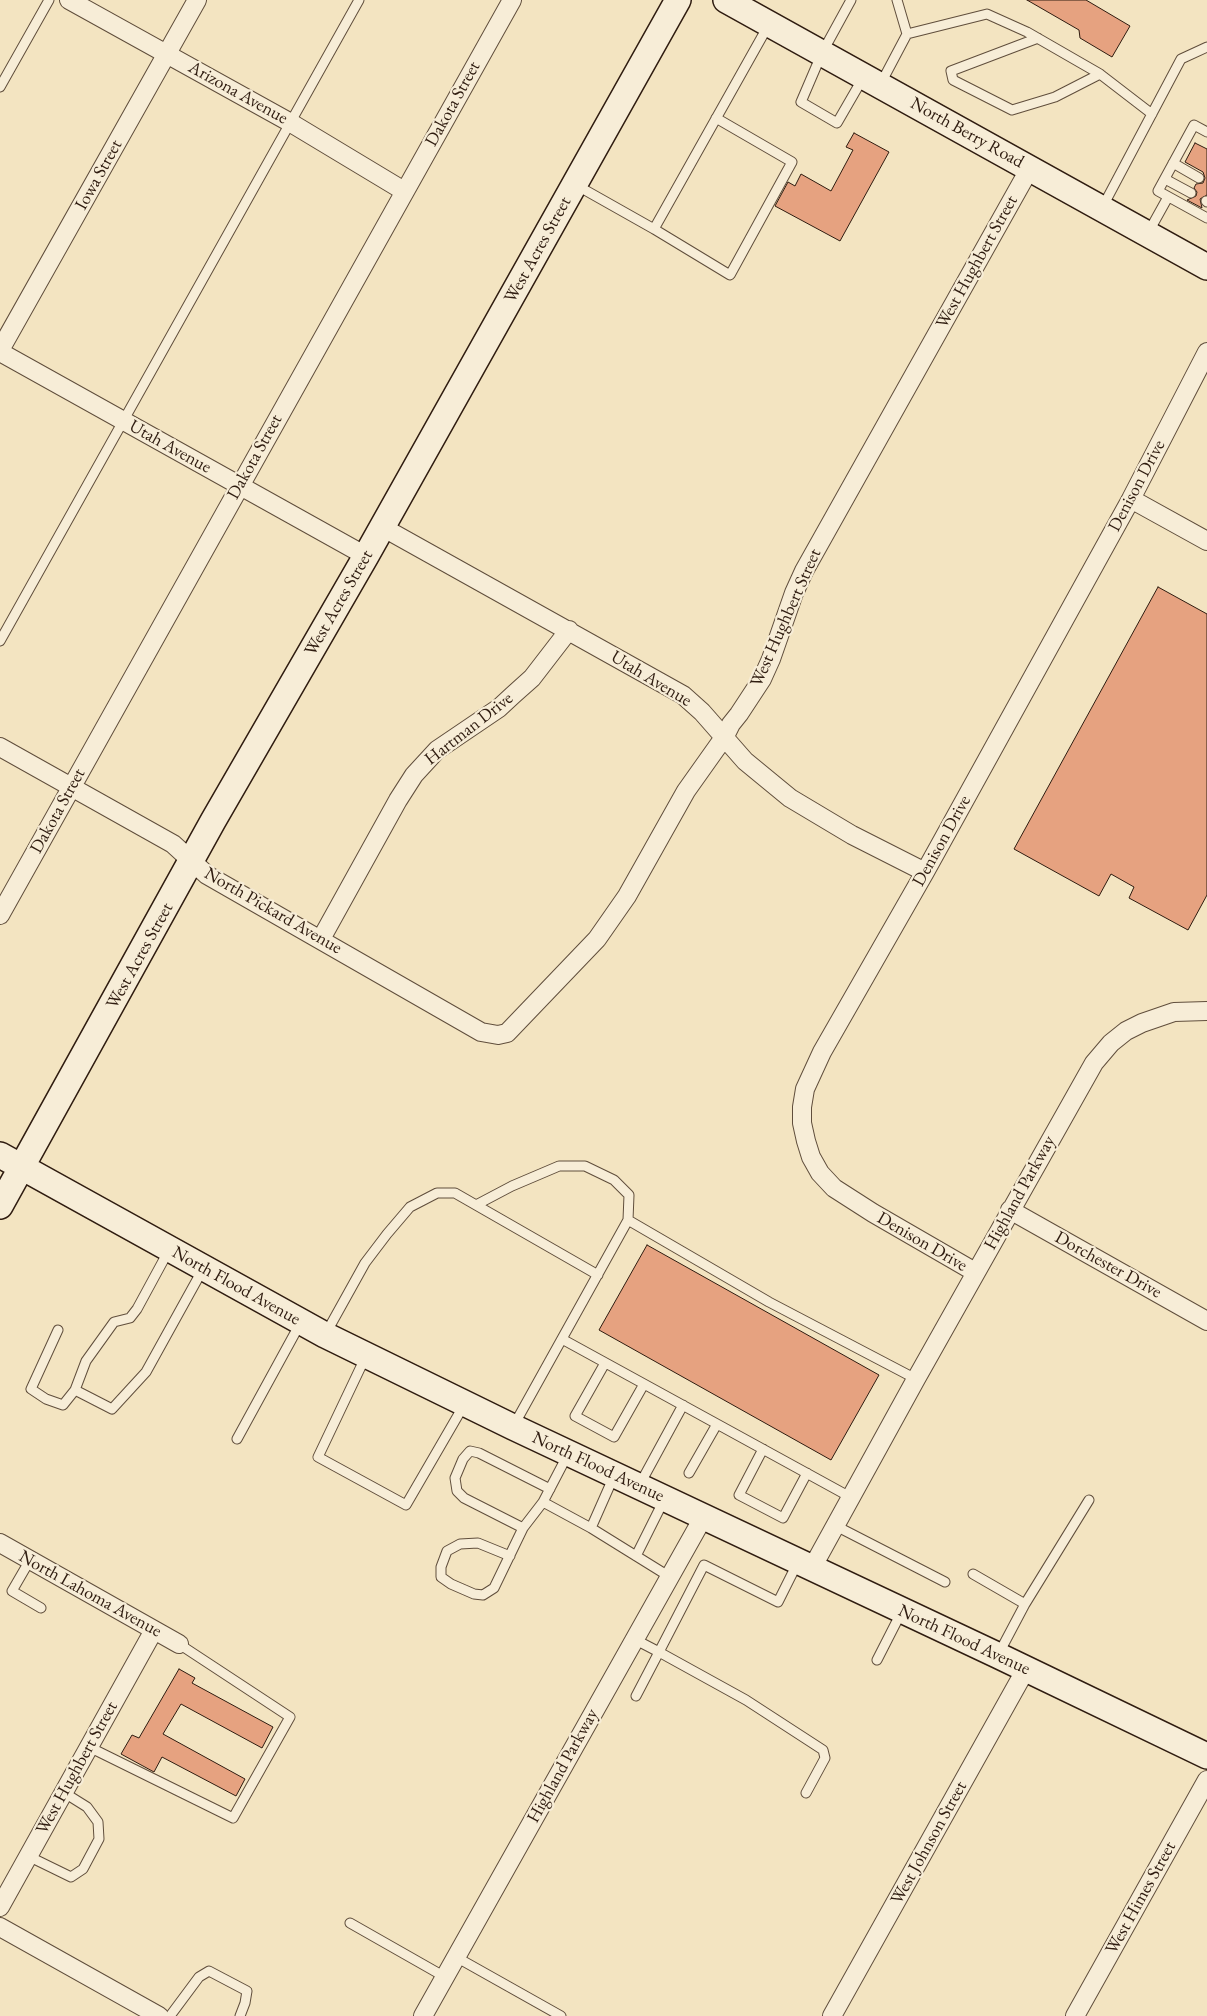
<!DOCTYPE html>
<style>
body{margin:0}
canvas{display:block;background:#f3e4c1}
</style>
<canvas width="1207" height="2016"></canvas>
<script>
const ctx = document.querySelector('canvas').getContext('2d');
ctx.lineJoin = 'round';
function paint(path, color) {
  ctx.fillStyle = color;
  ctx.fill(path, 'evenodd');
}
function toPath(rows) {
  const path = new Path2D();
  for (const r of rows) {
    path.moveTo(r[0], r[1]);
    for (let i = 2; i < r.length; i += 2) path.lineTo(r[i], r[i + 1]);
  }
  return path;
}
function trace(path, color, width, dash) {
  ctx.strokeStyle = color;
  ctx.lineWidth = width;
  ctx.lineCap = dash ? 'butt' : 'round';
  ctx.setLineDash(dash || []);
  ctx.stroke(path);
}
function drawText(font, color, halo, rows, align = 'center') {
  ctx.font = font + ' "EB Garamond",serif';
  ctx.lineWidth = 4.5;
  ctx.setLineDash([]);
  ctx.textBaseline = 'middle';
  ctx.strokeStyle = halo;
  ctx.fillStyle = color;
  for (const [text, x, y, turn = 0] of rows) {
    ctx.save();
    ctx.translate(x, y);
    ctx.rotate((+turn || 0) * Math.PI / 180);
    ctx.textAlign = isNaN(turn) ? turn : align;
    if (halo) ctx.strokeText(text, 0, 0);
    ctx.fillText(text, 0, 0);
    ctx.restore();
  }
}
const building = toPath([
 [1027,0,1086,0,1130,26,1112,57,1080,38,1079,30,1027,0],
 [854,133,889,152,840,241,775,206,788,182,795,186,801,174,831,191,853,150,846,147,854,133],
 [1195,143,1207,149,1207,195,1200,199,1202,208,1187,200,1196,196,1197,192,1194,188,1196,184,1203,183,1205,178,1203,172,1185,162,1195,143],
 [1158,587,1207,614,1207,895,1188,930,1129,898,1134,887,1111,874,1099,896,1014,849,1158,587],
 [647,1245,879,1375,831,1460,599,1330,647,1245],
 [179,1669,195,1678,192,1683,273,1727,262,1748,181,1704,163,1734,245,1779,236,1796,162,1757,154,1772,121,1754,132,1735,139,1738,179,1669]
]);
const lane = toPath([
 [851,0,822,53,801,102,837,123,863,78],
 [907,34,987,14,1027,32,1100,74,1152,114],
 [1038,38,951,71,953,80,1012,110,1055,97,1100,74],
 [880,85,907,34,897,0],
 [0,87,49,0],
 [1207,132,1194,125,1158,191,1207,218],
 [1173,163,1199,178],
 [1165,179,1191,193],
 [576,185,654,229,768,26],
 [1206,201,1207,202],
 [1102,208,1181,59,1207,47],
 [654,229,730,275,792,162,716,118],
 [1148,233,1168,197],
 [0,641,359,0],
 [476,1205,512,1186,559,1166,585,1166,614,1180,629,1195,628,1220],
 [58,1330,31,1389,46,1399,63,1405,75,1390,86,1361,114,1322,130,1318,137,1309,169,1250],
 [325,1335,365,1263,387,1234,410,1207,437,1193,455,1193,598,1275],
 [562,1339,852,1498],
 [365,1358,318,1457,406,1505,464,1405],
 [605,1363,575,1416,614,1437,644,1384],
 [75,1390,112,1409,146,1372,203,1269],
 [514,1425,628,1220,769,1302,916,1379],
 [237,1439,301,1322],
 [763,1449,739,1495,783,1518,807,1473],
 [567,1456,543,1502,591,1528,670,1577],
 [689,1473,717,1424],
 [640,1484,683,1405],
 [836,1526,945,1582],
 [523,1528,464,1498,457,1491,455,1478,463,1459,470,1451,479,1453,550,1489],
 [591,1528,614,1476],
 [510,1556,478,1543,460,1544,447,1551,441,1567,441,1577,451,1584,474,1594,483,1595,494,1588,523,1528,543,1502],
 [636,1556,664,1500],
 [30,1560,12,1591,41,1608],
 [973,1574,1025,1604],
 [634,1639,659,1652,704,1565,778,1602,798,1562],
 [998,1655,1025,1604,1089,1500],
 [877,1660,902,1611],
 [636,1696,659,1652,746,1700,823,1750,825,1758,806,1793],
 [89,1747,233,1818,290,1717,179,1644],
 [28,1856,71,1877,83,1869,99,1839,98,1822,87,1807,63,1792],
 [350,1923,445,1977],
 [456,1957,561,2016],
 [170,2016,199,1977,209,1971,247,1991,245,2003,240,2016]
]);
const street = toPath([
 [69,0,291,123,404,191],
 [0,350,197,0],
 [0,352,366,556],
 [1131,499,1207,541],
 [382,527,683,695,702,712,745,761,790,798,852,835,925,872],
 [0,747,173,844,207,875,481,1032,498,1035,507,1033,597,939,627,896,686,791,725,736,731,724,739,714,762,679,771,659,794,593,804,571,1030,168],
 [0,915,512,0],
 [321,939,398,800,414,775,437,750,499,708,513,695,532,678,569,630],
 [1010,1210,1207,1321],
 [975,1272,873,1213,834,1188,820,1173,811,1157,806,1141,802,1123,802,1107,805,1089,822,1052,925,872,1131,499,1207,352],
 [0,1543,179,1644],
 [812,1568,916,1379,1094,1063,1111,1043,1126,1031,1142,1023,1174,1012,1207,1011],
 [0,1907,154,1630],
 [0,1927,159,2016],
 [423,2016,704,1516],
 [832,2016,1026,1669],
 [1075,2016,1207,1780]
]);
const secondary = toPath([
 [726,0,1207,267],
 [0,1155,325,1335,513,1427,997,1655,1207,1756],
 [0,1206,213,821,366,556,678,0]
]);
const streetNames = [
 ["Arizona Avenue",238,93,29],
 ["Dakota Street",453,104,-61],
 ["North Berry Road",967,133,29],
 ["Iowa Street",99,175,-61],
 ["West Acres Street",538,250,-61],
 ["West Hughbert Street",977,262,-61],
 ["Utah Avenue",170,447,29],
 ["Dakota Street",255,457,-61],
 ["Denison Drive",1137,486,-62],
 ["West Acres Street",339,603,-60],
 ["West Hughbert Street",786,618,-66],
 ["Utah Avenue",651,679,31],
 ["Hartman Drive",469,729,-38],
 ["Dakota Street",58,811,-61],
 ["Denison Drive",942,841,-61],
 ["North Pickard Avenue",273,911,30],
 ["West Acres Street",140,956,-61],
 ["Highland Parkway",1020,1193,-61],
 ["Denison Drive",922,1242,30],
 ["Dorchester Drive",1108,1265,29],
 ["North Flood Avenue",236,1286,29],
 ["North Flood Avenue",598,1467,25],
 ["North Lahoma Avenue",90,1594,29],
 ["North Flood Avenue",964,1640,25],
 ["Highland Parkway",563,1766,-61],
 ["West Hughbert Street",77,1768,-61],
 ["West Johnson Street",929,1843,-61],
 ["West Himes Street",1141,1898,-61]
];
paint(building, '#e6a280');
trace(building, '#2f1c10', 1);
trace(lane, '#604e3c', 11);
trace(street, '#604e3c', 20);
trace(secondary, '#2f1c10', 28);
trace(lane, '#f7edd7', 9);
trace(street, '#f7edd7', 18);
trace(secondary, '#f7edd7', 25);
drawText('18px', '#2f1c10', '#f7edd7', streetNames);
</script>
